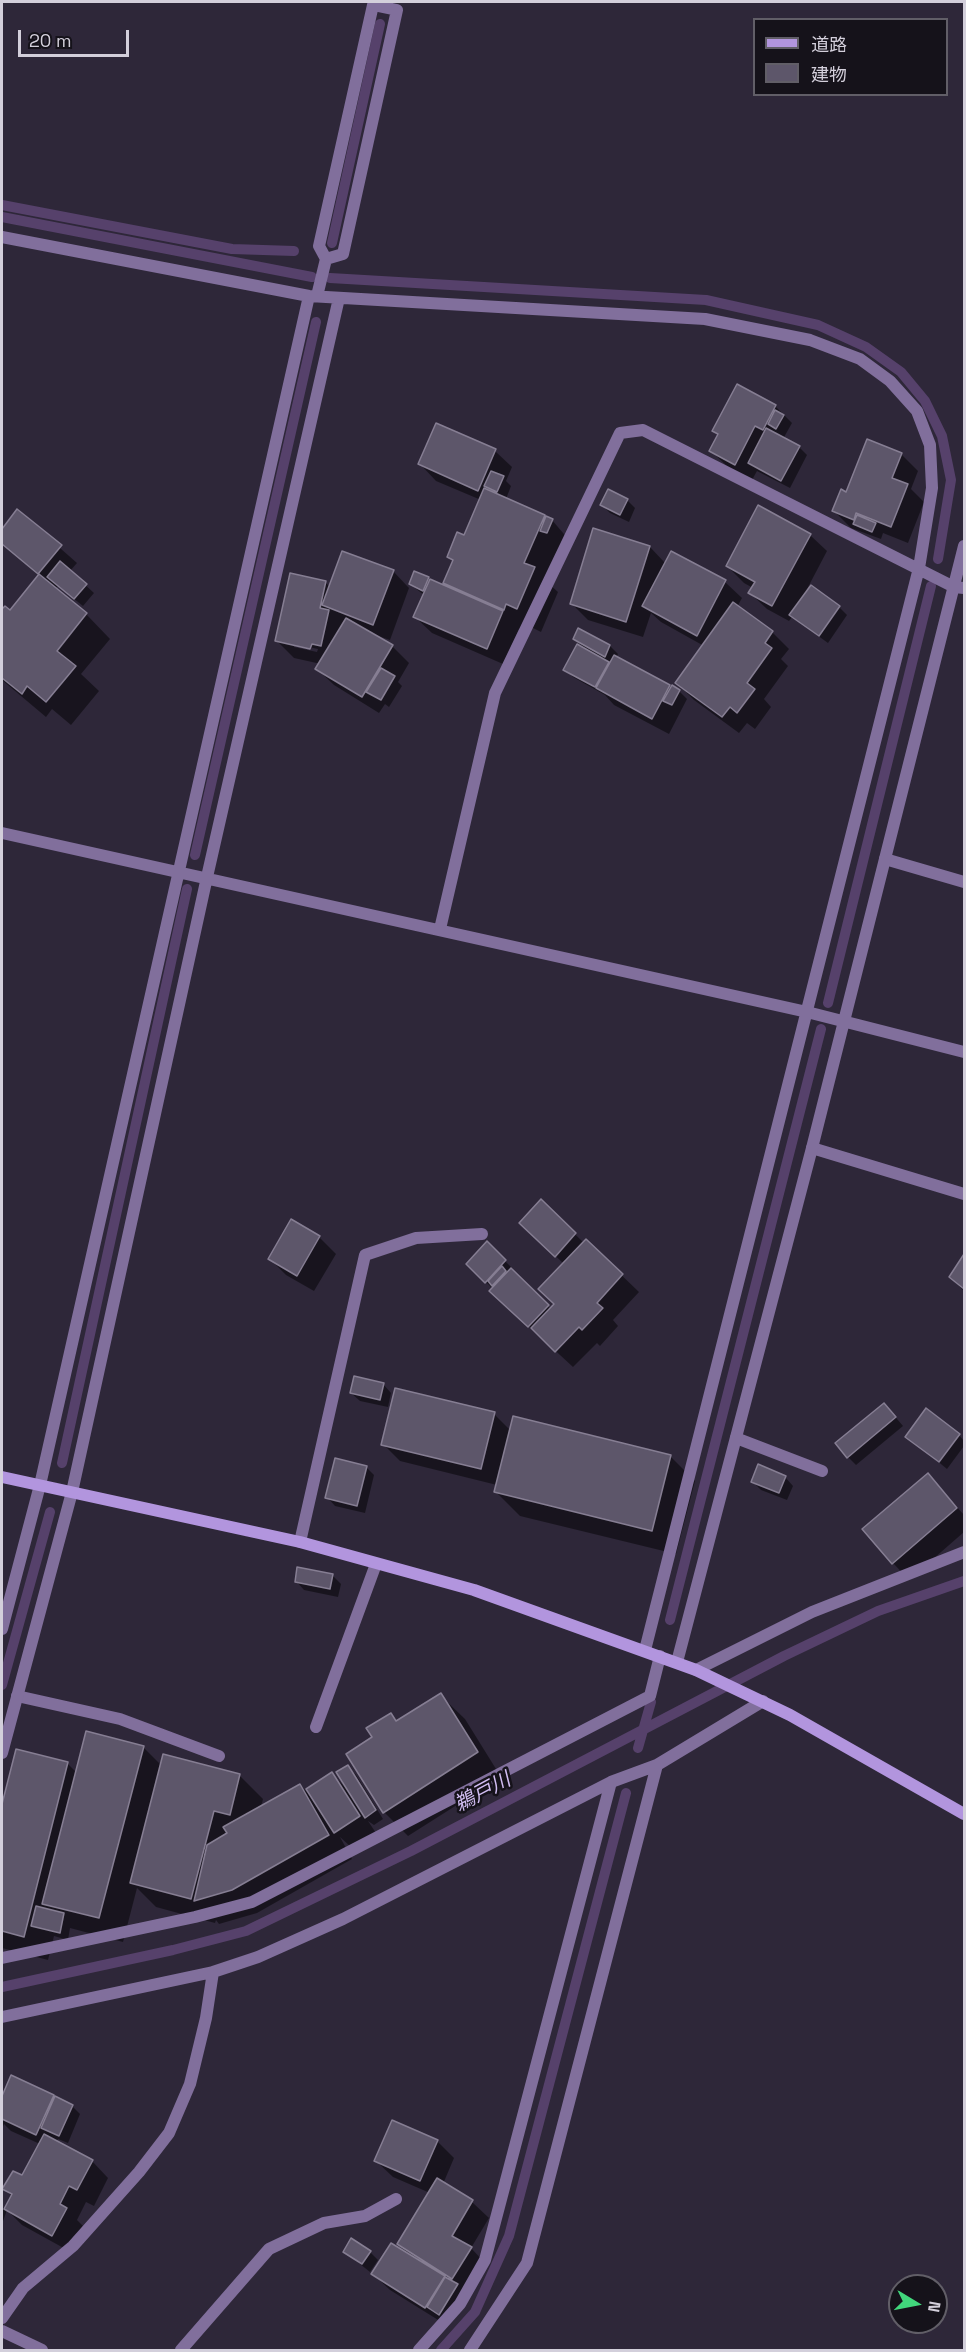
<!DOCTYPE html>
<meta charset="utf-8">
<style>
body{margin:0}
#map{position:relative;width:966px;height:2352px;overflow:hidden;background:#2e2739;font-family:"Space Grotesk","Noto Sans JP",sans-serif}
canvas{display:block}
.frame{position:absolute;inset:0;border:3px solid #d3cfdb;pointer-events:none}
.legend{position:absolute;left:753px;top:18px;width:195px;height:78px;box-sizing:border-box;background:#15121a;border:2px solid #615e67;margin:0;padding:8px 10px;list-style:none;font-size:18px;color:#d3cfdb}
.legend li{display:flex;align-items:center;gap:12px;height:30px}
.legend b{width:30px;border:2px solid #615e67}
.north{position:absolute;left:888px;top:2274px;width:60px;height:60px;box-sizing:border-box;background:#15121a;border:2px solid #615e67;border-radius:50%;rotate:100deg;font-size:16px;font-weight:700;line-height:24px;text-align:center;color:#d3cfdb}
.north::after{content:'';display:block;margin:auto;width:21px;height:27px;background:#41d77c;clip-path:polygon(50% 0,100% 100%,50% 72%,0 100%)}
.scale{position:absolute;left:18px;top:30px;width:111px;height:27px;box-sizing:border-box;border:3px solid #d3cfdb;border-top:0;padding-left:8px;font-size:18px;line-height:21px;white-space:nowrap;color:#d3cfdb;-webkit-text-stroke:4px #15121a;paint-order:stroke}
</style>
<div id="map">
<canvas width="966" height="2352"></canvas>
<div class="frame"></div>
<ul class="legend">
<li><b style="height:8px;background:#b295de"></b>道路</li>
<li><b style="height:16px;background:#5d566a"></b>建物</li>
</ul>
<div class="north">N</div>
<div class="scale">20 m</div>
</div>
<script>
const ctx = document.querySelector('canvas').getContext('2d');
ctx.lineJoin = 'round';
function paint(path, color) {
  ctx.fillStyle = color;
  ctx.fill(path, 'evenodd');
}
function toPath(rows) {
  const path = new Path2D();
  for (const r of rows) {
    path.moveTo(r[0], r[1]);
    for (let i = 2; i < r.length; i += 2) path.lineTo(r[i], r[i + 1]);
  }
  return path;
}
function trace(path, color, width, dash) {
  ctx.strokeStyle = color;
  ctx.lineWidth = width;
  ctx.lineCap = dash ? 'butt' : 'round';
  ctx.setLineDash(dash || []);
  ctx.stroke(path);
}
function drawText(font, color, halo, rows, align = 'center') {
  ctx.font = font + ' "Space Grotesk","Noto Sans JP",sans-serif';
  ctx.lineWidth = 5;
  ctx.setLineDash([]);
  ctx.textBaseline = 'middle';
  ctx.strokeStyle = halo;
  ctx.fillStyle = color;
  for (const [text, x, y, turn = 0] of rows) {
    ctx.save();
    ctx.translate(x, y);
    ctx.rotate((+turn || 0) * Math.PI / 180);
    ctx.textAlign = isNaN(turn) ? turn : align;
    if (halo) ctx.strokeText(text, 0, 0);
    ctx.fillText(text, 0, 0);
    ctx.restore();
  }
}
const shadow = toPath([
 [775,406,792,423,783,439,799,447,807,455,790,488,757,471,752,480,728,467,711,451,719,436,714,430],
 [437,425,495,451,512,467,506,481,511,486,506,499,552,520,569,540,549,584,558,592,541,632,531,627,528,633,519,629,503,664,432,633,415,617,424,595,410,584,428,578,451,590,444,583,454,562,448,556,464,537,481,500,436,481,420,464],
 [901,454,918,471,911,489,924,502,908,543,883,533,881,539,851,528,834,511],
 [627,500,635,508,629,522,610,513,602,505],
 [18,511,77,563,70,571,94,593,83,606,58,586,55,589,86,614,110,639,81,674,99,691,71,725,52,709,46,717,2,680,2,612,5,608,10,612,39,576,2,543,2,531],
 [594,529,650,547,666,564,672,553,725,582,742,598,737,607,772,632,789,649,781,659,788,666,764,699,771,707,755,729,747,723,739,733,694,700,677,683,704,646,661,622,651,613,643,637,588,620,571,603],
 [810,535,827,551,806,591,839,607,847,615,828,643,792,617,789,621,767,609,750,593,753,588,744,583,727,566],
 [393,571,409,588,390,640,378,636,377,638,393,647,409,663,398,682,402,686,389,707,385,704,379,713,334,685,317,669,321,664,294,658,277,641,325,582,330,587],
 [294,644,318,649,317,652,294,647],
 [579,630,610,646,618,654,616,658,671,689,679,691,687,699,669,734,614,705,605,695,573,677,565,669,585,649,575,639],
 [542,1202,584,1243,586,1241,639,1292,613,1320,618,1326,600,1346,597,1343,573,1367,508,1307,493,1289,468,1264,487,1243,513,1269,512,1271,551,1309,556,1304,564,1264,521,1223],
 [319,1237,336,1254,314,1291,286,1275,270,1259],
 [964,1257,964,1291,950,1277],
 [383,1384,391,1393,388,1407,360,1401,351,1393],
 [892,1413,903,1426,856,1465,848,1457],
 [494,1414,511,1431,514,1418,671,1457,695,1481,676,1554,520,1516,495,1491,497,1485,400,1461,383,1444],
 [959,1435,964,1441,964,1446,947,1469,907,1436],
 [366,1467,374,1475,365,1513,335,1506,327,1497],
 [928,1475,964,1515,964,1532,909,1580,893,1563],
 [785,1477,793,1486,787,1500,761,1490,753,1482],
 [298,1569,333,1576,341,1584,338,1597,304,1590,296,1581],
 [440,1695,465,1719,501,1777,408,1836,384,1812,374,1738,391,1715,398,1722],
 [143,1747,162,1766,239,1775,263,1799,261,1807,300,1785,312,1797,332,1774,346,1788,348,1767,356,1775,383,1819,374,1825,368,1821,376,1833,352,1848,340,1837,352,1859,257,1913,219,1924,216,1920,215,1923,156,1907,137,1888,123,1942,70,1928,68,1940,54,1936,48,1960,2,1948,2,1810,17,1751,68,1764,77,1773],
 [11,2077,72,2106,80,2114,68,2143,58,2139,56,2142,92,2161,108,2178,94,2206,86,2202,77,2220,83,2226,69,2251,22,2225,7,2210,2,2224,2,2206,5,2210,12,2196,4,2189,22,2177,40,2144,11,2131,4,2124,2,2129,2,2099],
 [437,2141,454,2158,443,2184,472,2202,489,2218,471,2248,487,2265,443,2323,390,2290,373,2274,408,2254,398,2244,430,2193,393,2177,376,2161],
 [345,2252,370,2252,378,2260,370,2272]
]);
const stream = toPath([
 [2,205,232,249,294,251],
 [2,217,312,277],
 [332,243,380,24],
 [330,278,706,300,818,325,866,347,901,372,925,401,942,436,951,480,938,559],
 [195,855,316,322],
 [828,1003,931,586],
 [62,1463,187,889],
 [670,1620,821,1029],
 [2,1685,50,1512],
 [638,1748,651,1702],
 [2,1987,173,1950,246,1931,411,1851,784,1656,878,1611,964,1581],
 [441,2350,475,2312,509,2236,626,1793]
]);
const building = toPath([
 [737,384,776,405,763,430,755,426,735,465,709,451,718,434,712,431,737,384],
 [775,410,784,415,776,429,768,424,775,410],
 [436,423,496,449,478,491,418,464,436,423],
 [766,428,800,446,781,481,748,463,766,428],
 [867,439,902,453,892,478,908,484,891,527,856,513,854,520,832,511,841,489,846,492,867,439],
 [491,471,504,476,497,492,484,486,491,471],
 [484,488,545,515,524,563,535,567,517,609,506,604,504,610,443,583,453,560,447,557,457,532,464,535,484,488],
 [608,489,628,499,620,515,600,505,608,489],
 [758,505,811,534,772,606,748,593,755,582,726,566,758,505],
 [17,509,62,545,38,574,2,544,2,529,17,509],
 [857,515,876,523,872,532,853,524,857,515],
 [546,516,553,519,547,533,540,531,546,516],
 [593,528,650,546,626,622,570,604,593,528],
 [342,551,394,570,373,625,322,605,342,551],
 [671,551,726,580,697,636,642,606,671,551],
 [60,561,87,584,74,599,47,577,60,561],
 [414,571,429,577,423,591,409,584,414,571],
 [290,573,326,581,320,608,329,610,321,646,312,644,310,649,275,641,290,573],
 [39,574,87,613,57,651,76,666,46,702,27,686,22,694,2,678,2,609,5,606,10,610,39,574],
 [430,579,503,611,487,649,413,617,430,579],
 [811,585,840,606,819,636,789,615,811,585],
 [733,602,773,631,765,643,772,648,747,683,755,689,737,713,730,707,722,717,675,683,733,602],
 [346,618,393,645,362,697,315,669,346,618],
 [578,628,610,645,605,657,573,639,578,628],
 [577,644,609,662,595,687,563,670,577,644],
 [614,655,670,685,652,719,596,688,614,655],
 [381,668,395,676,381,700,366,692,381,668],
 [672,685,680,690,672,705,663,701,672,685],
 [541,1199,576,1233,555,1257,519,1223,541,1199],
 [291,1219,320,1236,297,1276,268,1259,291,1219],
 [586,1239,623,1274,597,1303,603,1308,582,1330,579,1327,555,1352,531,1328,554,1304,538,1289,586,1239],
 [487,1241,506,1260,485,1283,466,1264,487,1241],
 [964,1254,964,1289,949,1277,964,1254],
 [502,1266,506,1271,492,1286,488,1281,502,1266],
 [511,1268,549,1305,528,1327,489,1291,511,1268],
 [354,1376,384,1383,380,1400,350,1393,354,1376],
 [395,1388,495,1412,481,1469,381,1445,395,1388],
 [884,1403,896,1417,847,1458,835,1443,884,1403],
 [926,1408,960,1434,939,1462,905,1437,926,1408],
 [513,1416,671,1455,652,1531,494,1492,513,1416],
 [335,1458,367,1466,357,1506,325,1498,335,1458],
 [758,1464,786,1476,779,1493,751,1482,758,1464],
 [928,1473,957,1508,892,1564,862,1529,928,1473],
 [297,1567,333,1574,330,1589,295,1582,297,1567],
 [441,1693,478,1752,383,1813,346,1754,372,1737,366,1728,391,1713,396,1721,441,1693],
 [86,1731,144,1746,99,1918,42,1904,86,1731],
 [16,1749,68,1762,24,1937,2,1931,2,1804,16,1749],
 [163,1754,240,1774,230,1815,214,1811,191,1899,130,1883,163,1754],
 [348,1765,376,1810,365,1818,336,1772,348,1765],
 [332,1772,360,1816,334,1833,306,1789,332,1772],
 [300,1784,329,1835,232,1890,194,1901,207,1845,227,1833,223,1827,300,1784],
 [36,1906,64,1913,60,1933,31,1926,36,1906],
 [11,2075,54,2095,36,2135,2,2119,2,2096,11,2075],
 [55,2096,73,2105,59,2136,41,2128,55,2096],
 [392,2120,438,2140,420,2181,374,2161,392,2120],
 [44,2134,93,2160,77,2190,69,2186,60,2204,67,2208,52,2236,4,2209,12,2194,2,2189,13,2171,22,2175,44,2134],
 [437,2178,473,2200,452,2236,472,2247,452,2279,397,2244,437,2178],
 [351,2238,371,2251,362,2264,343,2252,351,2238],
 [391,2243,445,2276,425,2308,371,2274,391,2243],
 [445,2277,458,2284,439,2315,427,2307,445,2277]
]);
const lane = toPath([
 [885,859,964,882],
 [812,1148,964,1194],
 [736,1438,822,1471],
 [300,1542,365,1255,416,1238,482,1234],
 [17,1696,120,1719,219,1756],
 [316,1727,376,1564],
 [181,2350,269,2249,324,2223,365,2216,396,2199]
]);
const street = toPath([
 [2,237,309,296,705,319,810,340,860,359,890,381,917,411,930,445,932,488,919,568,645,1650],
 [317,296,326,259,343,254,397,10,373,5,319,246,326,259],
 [2,833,807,1012,964,1052],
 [440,929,495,693,620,433,643,430,954,587,964,588],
 [2,1629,40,1485,309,296],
 [677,1662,812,1148,964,546],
 [696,1670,812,1612,964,1552],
 [2,1753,72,1492,207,877,339,298],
 [2,1958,195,1917,252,1902,650,1696,660,1656],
 [2,2017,213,1972,258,1957,343,1919,611,1782],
 [2,2318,23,2288,73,2246,139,2172,169,2133,190,2084,206,2018,213,1972],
 [2,2331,42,2350],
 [419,2350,460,2304,485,2260,611,1782,657,1765],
 [470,2350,527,2263,657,1765,763,1701]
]);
const secondary = toPath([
 [2,1477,300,1542,474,1590,696,1670,790,1715,964,1814]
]);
const waterNames = [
 ["鵜戸川",483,1793,-28]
];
paint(shadow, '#0007');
trace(stream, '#56416b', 10);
paint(building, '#5d566a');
trace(building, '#867e93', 1.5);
trace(lane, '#816f9c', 12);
trace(street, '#816f9c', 12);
trace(secondary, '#b295de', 12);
drawText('italic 20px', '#d1bdf2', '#15121a', waterNames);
</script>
